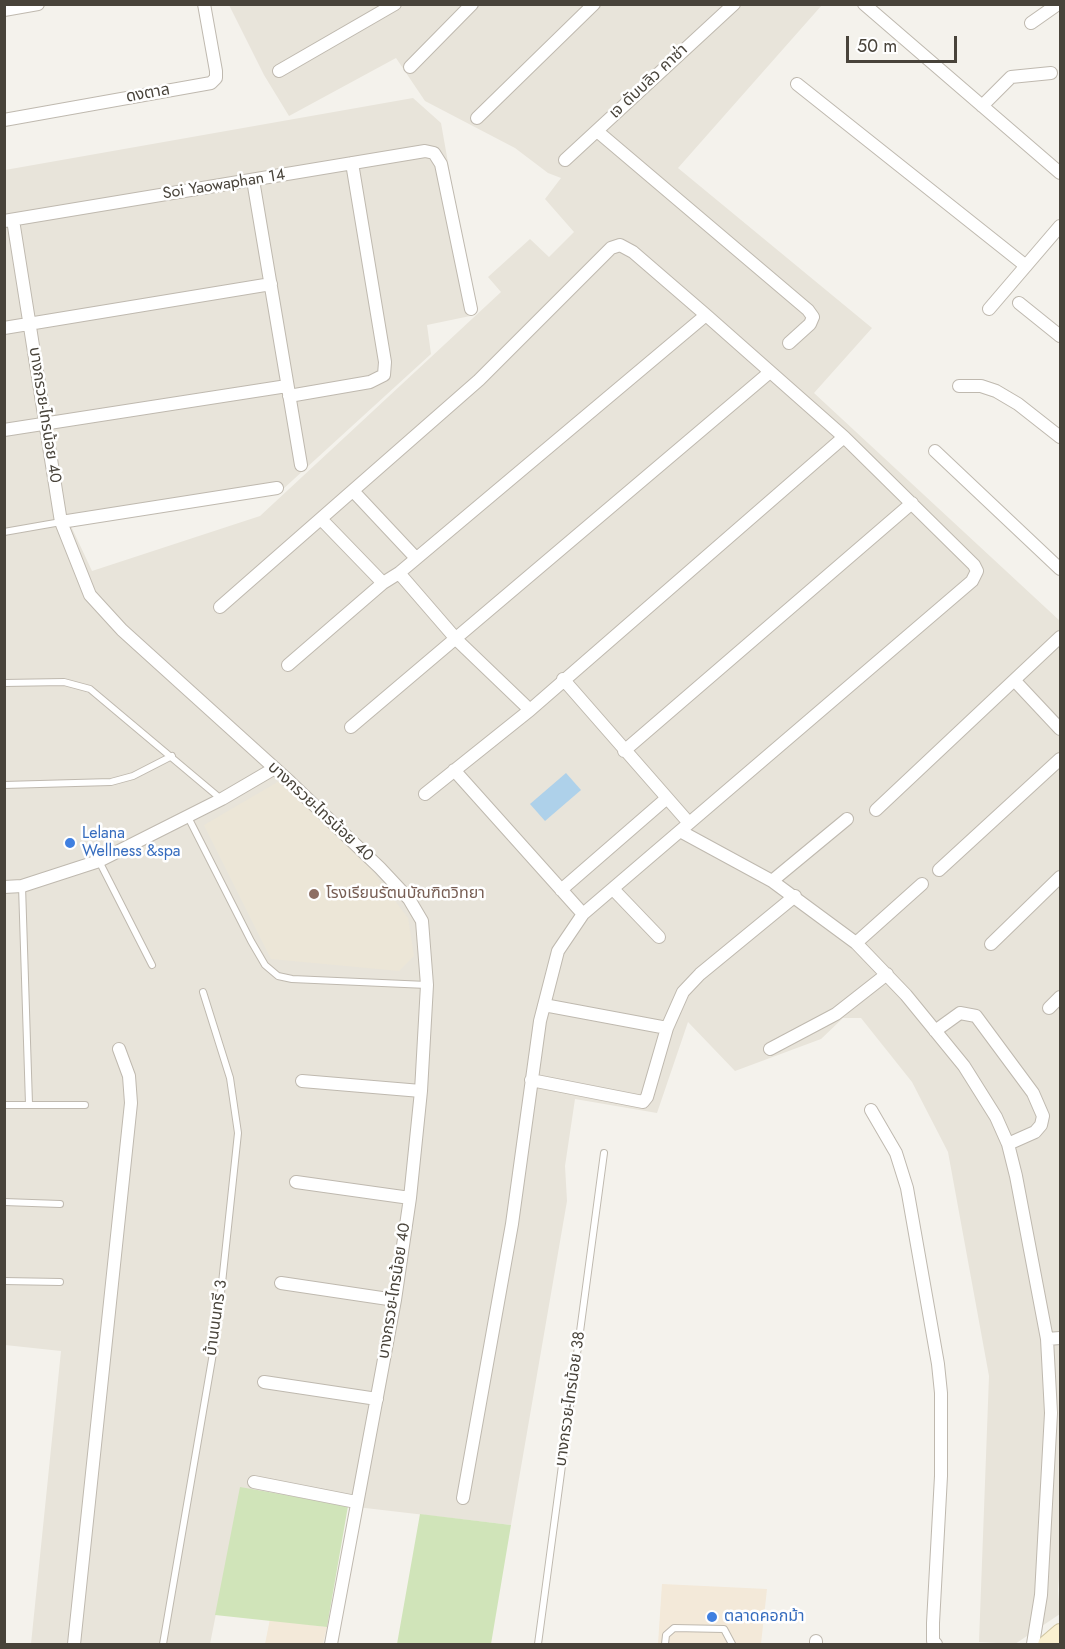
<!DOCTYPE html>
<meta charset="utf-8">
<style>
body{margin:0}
#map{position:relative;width:1065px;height:1649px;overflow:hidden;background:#f4f2ec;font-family:Jost,sans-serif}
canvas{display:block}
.frame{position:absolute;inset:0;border:6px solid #48433a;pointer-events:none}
.scale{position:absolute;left:846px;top:36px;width:111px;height:27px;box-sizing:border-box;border:3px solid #48433a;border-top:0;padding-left:8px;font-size:18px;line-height:21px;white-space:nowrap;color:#48433a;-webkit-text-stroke:4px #fff;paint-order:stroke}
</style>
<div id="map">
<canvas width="1065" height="1649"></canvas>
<div class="frame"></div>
<div class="scale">50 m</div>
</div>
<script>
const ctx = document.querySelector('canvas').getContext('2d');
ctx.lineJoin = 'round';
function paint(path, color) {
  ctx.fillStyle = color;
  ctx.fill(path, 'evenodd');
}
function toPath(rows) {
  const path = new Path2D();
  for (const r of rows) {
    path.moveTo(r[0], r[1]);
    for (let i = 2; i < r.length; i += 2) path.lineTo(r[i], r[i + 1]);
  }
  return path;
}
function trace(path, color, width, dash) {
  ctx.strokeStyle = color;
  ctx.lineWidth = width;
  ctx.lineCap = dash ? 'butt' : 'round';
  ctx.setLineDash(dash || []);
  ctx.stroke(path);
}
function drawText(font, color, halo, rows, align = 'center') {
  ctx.font = font + ' Jost,"Noto Sans Thai",sans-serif';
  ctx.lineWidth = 5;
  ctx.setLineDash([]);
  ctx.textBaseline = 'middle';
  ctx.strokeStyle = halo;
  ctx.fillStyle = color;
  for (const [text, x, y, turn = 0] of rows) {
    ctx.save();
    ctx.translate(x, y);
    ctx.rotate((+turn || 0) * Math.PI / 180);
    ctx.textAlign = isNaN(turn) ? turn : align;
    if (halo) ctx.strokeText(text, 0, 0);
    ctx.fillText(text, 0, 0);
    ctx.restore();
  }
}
const residential = toPath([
 [229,5,822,5,678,168,872,328,814,393,1060,621,1060,1565,1058,1590,1060,1614,1015,1644,979,1642,989,1376,948,1152,912,1082,861,1018,843,1018,821,1039,735,1071,688,1022,657,1113,575,1099,565,1166,567,1201,511,1525,348,1506,241,1488,210,1644,31,1644,61,1351,5,1345,5,170,413,98,441,123,475,315,427,325,431,354,282,490,71,526,92,571,260,516,501,292,488,277,530,239,549,257,574,232,545,199,561,178,548,173,515,148,425,101,396,58,289,116,264,75]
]);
const commercial = toPath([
 [662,1584,767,1589,761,1644,658,1644],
 [270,1619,327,1627,323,1644,265,1644]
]);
const education = toPath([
 [281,780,372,870,408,918,414,956,399,971,271,959,204,825]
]);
const green = toPath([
 [240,1487,348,1506,327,1627,215,1615],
 [420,1514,511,1525,491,1644,397,1644]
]);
const water = toPath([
 [566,773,581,790,545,821,530,804]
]);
const service = toPath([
 [4,532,61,522],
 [4,683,64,682,90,689,221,799],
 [4,785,111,782,133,776,172,756],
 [188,817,251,941,265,965,278,976,292,979,427,985],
 [99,861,152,965],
 [22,886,29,1104],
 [4,1105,85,1105],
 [4,1202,60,1204],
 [4,1281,60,1282],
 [163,1644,217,1330,238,1133,230,1078,203,992],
 [538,1644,604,1153],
 [665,1644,666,1635,674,1628,724,1629,732,1644]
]);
const minor = toPath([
 [864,4,1060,173],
 [4,10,38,4],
 [1031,23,1058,4],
 [410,67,472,4],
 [279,71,395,4],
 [797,84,1026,266],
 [982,106,1011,77,1051,73],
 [477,118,594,4],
 [4,120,211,83,216,78,216,71,204,4],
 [597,131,808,310,813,317,810,324,789,343],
 [565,160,734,4],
 [253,180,301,465],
 [13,220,61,522,90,595,122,630,290,782,380,868,409,899,422,921,427,985,421,1091,410,1198,395,1300,331,1644],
 [4,221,425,151,434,153,441,164,471,309],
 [1019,303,1060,336],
 [989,309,1060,226],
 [4,328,271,284],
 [959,386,981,386,996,391,1018,404,1060,437],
 [289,396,370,382,384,375,385,362,352,163],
 [4,430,287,386],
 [935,451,1060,569],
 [354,492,415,557],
 [321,519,383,583],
 [61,522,277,488],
 [399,573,457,640,530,710],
 [220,607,479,380,611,248,620,245,633,252,706,315,844,437,974,565,977,571,972,581,583,914,558,951,540,1021,512,1224,463,1498],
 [288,665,383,583,399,573,706,315],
 [563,679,689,823],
 [1015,681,1060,729],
 [351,727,770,372],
 [624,751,912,503],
 [454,770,583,914],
 [425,794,530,710,844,437],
 [876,810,1060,637],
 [680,831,772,881,856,943,906,995,964,1066,996,1117,1008,1144,1016,1176,1047,1339,1051,1413,1041,1595,1033,1644],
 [939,870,1060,759],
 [772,881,847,819],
 [4,887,22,886,99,861,222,799,275,768],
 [613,889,659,937],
 [561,890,667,798],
 [856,943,922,884],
 [991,944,1060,877],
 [544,1005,667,1028],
 [1049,1008,1060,997],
 [935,1031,960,1013,976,1016,1033,1093,1043,1116,1041,1125,1035,1132,1008,1144],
 [770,1049,836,1014,887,974],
 [531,1080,643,1102,647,1097,667,1028,683,992,700,974,795,896],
 [302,1081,421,1091],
 [871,1110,896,1153,907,1188,938,1364,941,1393,941,1476,933,1623,933,1641,936,1644],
 [296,1182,410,1198],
 [281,1283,395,1300],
 [1047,1339,1060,1338],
 [264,1382,377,1399],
 [254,1482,356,1502],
 [74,1644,131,1103,129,1076,119,1049],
 [816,1644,816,1641]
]);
const secondary = toPath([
 [1046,1644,1060,1632]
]);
const markers = [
 [70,843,6,"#3f7fe0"],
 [314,894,6,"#8d6e63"],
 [712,1617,6,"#3f7fe0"]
];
const streetNames = [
 ["เจ ดับบลิว คาซ่า",649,82,-43],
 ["ดงตาล",148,94,-10],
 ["Soi Yaowaphan 14",224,185,-9],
 ["บางกรวย-ไทรน้อย 40",44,415,81],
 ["บางกรวย-ไทรน้อย 40",320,812,43],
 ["บางกรวย-ไทรน้อย 40",395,1291,-81],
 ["บ้านนนทรี 3",217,1318,-82],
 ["บางกรวย-ไทรน้อย 38",571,1399,-82]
];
const shopNames = [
 ["Lelana",82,834],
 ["Wellness &spa",82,852],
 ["ตลาดคอกม้า",724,1617]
];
const educationNames = [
 ["โรงเรียนรัตนบัณฑิตวิทยา",326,894]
];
paint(residential, '#e8e4da');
paint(commercial, '#f3e9d9');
paint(education, '#ece6d7');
paint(green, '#d0e4b9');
paint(water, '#aed1ea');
trace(service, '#bfb9af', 8);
trace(minor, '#bfb9af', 14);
trace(secondary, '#cfc4a0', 18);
trace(service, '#fff', 6);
trace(minor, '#fff', 12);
trace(secondary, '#faf0d0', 16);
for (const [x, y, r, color] of markers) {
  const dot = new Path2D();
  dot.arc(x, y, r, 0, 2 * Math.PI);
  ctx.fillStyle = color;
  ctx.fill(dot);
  trace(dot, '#fff', 2);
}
drawText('16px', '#48433a', '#fff', streetNames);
drawText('16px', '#366cbe', '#fff', shopNames, 'left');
drawText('16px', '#785e54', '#fff', educationNames, 'left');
</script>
